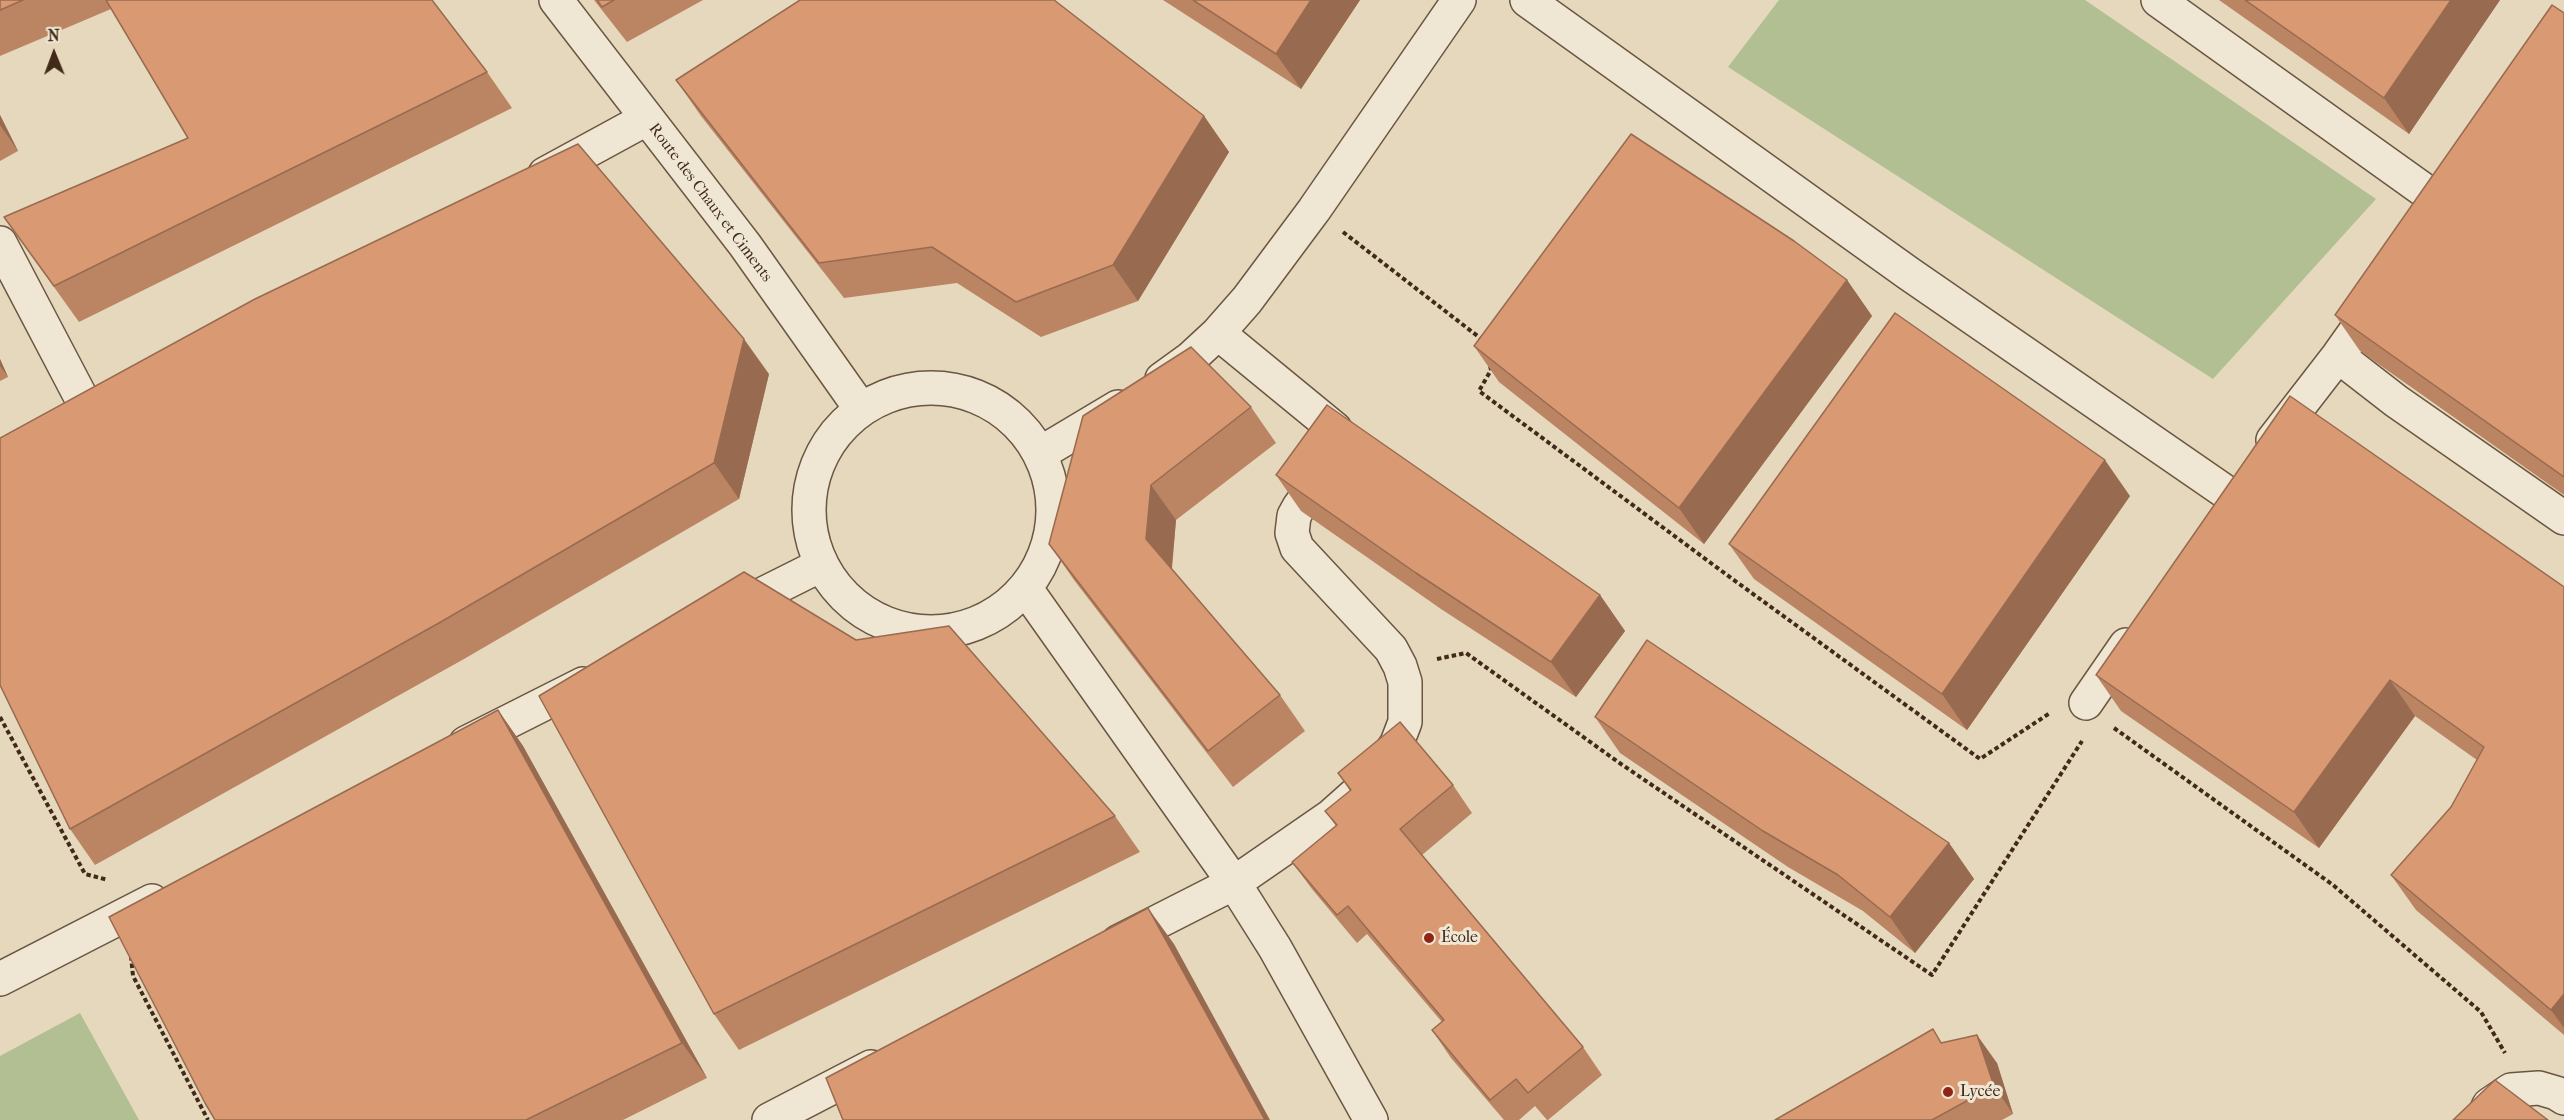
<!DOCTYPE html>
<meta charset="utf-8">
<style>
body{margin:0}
#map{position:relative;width:2564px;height:1120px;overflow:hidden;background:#e6d8bc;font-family:"IM FELL French Canon",serif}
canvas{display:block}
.north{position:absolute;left:24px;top:24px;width:60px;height:60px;-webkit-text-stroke:4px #efe6d3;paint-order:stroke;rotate:359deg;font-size:16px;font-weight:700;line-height:24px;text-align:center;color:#412a19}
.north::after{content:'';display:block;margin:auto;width:21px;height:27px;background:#412a19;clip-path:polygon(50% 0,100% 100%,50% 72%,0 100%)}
</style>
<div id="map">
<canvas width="2564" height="1120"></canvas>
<div class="north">N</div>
</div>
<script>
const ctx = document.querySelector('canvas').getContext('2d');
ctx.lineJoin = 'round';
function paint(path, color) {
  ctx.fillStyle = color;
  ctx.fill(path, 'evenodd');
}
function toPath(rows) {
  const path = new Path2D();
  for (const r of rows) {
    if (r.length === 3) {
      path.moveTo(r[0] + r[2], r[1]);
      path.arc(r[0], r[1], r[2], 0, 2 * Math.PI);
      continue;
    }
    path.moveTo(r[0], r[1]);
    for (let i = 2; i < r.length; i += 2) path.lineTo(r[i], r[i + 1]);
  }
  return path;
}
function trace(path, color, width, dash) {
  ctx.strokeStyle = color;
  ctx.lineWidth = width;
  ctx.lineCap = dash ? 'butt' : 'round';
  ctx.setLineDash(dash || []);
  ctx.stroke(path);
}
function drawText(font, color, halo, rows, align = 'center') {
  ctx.font = font + ' "IM FELL French Canon",serif';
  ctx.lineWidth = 6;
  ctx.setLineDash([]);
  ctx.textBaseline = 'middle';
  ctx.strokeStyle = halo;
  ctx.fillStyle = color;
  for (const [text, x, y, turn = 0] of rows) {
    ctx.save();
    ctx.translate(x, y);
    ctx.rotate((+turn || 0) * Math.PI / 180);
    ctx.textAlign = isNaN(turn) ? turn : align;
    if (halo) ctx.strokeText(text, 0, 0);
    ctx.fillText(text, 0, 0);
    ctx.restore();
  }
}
const green = toPath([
 [1779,0,2085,0,2376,199,2213,379,1728,67],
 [80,1013,139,1120,0,1120,0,1056]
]);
const path = toPath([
 [1343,232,1484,341],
 [1490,366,1491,370,1479,391,1727,575,1980,759,2050,713],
 [1437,659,1466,653,1621,764,1932,975,2082,741],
 [0,717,85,874,108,880],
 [2114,728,2333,885,2481,1012,2505,1053],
 [131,956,133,976,208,1120]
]);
const minor = toPath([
 [556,0,745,245,861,409],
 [1527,0,1908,273,2230,495],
 [2158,0,2446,206],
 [545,174,646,119],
 [0,243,85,405],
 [2338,356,2396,401,2564,518],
 [1162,379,1191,358,1218,333,1247,300,1314,210,1459,0],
 [931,510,122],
 [2273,440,2338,356,2377,301],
 [1041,453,1118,407],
 [1026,589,1234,883,1275,948,1371,1120],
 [731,610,821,565],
 [2086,703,2126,645],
 [466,743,583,684],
 [1118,942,1234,883,1331,816,1358,792,1384,763,1397,743,1405,722,1405,682,1400,666,1391,649,1297,548,1292,533,1294,516,1299,507,1338,454,1341,442,1335,429,1218,333],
 [0,979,152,901],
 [769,1120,871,1067],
 [2482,1120,2489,1105,2511,1090,2539,1088,2556,1093,2564,1098]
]);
const wall = toPath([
 [0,0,432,0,487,72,512,108,79,322,4,217,188,138,111,9,0,56],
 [594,0,703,0,627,42],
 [1163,0,1360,0,1301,89],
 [2219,0,2500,0,2409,134],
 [2564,13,2564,495,2360,351,2335,315],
 [676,80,1204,116,1229,152,1138,301,1041,337,957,283,844,298,701,116],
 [0,115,18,151,0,161],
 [1847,280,1872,316,1704,544,1499,382,1474,346],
 [0,359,8,377,0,381],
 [769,374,739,499,464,659,95,865,70,829],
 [1251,407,1276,443,1176,520,1172,569,1280,695,1305,731,1233,787,1074,580,1049,544],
 [1276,475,1600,595,1625,631,1576,697,1441,609,1301,511],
 [2130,496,1967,730,1754,579,1729,544],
 [2564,587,2564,1035,2416,910,2391,875,2451,807,2477,760,2415,716,2319,848,2121,711,2096,675],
 [498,710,523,746,707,1078,623,1120,215,1120],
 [1595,717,1949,843,1974,879,1915,953,1863,911,1788,867,1620,753],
 [1338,773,1453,785,1472,813,1422,855,1583,1047,1602,1075,1548,1120,1547,1120,1535,1106,1519,1120,1504,1120,1451,1058,1432,1030,1442,1022,1367,934,1357,943,1312,889,1292,862,1336,826,1325,811,1350,791],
 [1115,816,1140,852,739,1050,714,1014],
 [1933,1029,1942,1043,1997,1063,2013,1114,2002,1120,1775,1120]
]);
const shadedWall = toPath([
 [1311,0,1360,0,1301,89,1276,54],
 [2451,0,2500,0,2409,134,2384,98],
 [0,115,18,151,0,125],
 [1204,116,1229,152,1138,301,1113,265],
 [1847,280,1872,316,1704,544,1679,508],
 [744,339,769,374,739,499,714,463],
 [0,359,8,377,0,366],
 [2105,460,2130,496,1967,730,1942,694],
 [1151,485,1176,520,1171,575,1146,539],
 [1600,595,1625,631,1576,697,1551,662],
 [2390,680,2415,716,2319,848,2294,812],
 [498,710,523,746,707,1078,682,1043],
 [1949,843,1974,879,1915,953,1890,917],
 [1148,908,1174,944,1270,1120,1265,1120],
 [2564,994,2564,1028,2551,1010],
 [1977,1035,1997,1063,2013,1114,1994,1086]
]);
const building = toPath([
 [0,0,23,0,0,10,0,0],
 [106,0,432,0,487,72,54,286,4,217,188,138,106,0],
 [597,0,614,0,602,7,597,0],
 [800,0,1054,0,1204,116,1113,265,1016,302,932,247,819,263,676,80,800,0],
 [1193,0,1311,0,1276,54,1193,0],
 [2245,0,2451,0,2384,98,2245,0],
 [2552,5,2564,13,2564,477,2335,315,2552,5],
 [1631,134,1794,241,1847,280,1679,508,1474,346,1631,134],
 [578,144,744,339,714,463,439,623,70,829,0,685,0,438,255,299,578,144],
 [1895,313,2105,460,1942,694,1729,544,1895,313],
 [1191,347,1251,407,1151,485,1146,539,1280,695,1208,751,1049,544,1083,416,1191,347],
 [2290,396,2564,587,2564,994,2551,1010,2391,875,2451,807,2484,747,2390,680,2294,812,2096,675,2290,396],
 [1327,405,1600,595,1551,662,1416,573,1276,475,1327,405],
 [744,572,856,640,949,626,1115,816,714,1014,539,696,744,572],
 [1647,640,1949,843,1890,917,1838,875,1763,831,1595,717,1647,640],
 [498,710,682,1043,526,1120,215,1120,205,1103,109,917,498,710],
 [1400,722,1453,785,1400,829,1583,1047,1528,1093,1516,1079,1490,1100,1432,1030,1444,1020,1348,906,1337,915,1292,862,1337,825,1325,811,1351,790,1338,773,1400,722],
 [1148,908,1265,1120,843,1120,826,1078,1148,908],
 [1933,1029,1941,1043,1977,1035,1994,1086,1932,1120,1775,1120,1933,1029],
 [2495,1080,2548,1120,2453,1120,2495,1080]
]);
const markers = [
 [1429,938,6,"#8f2418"],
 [1948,1092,6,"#8f2418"]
];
const streetNames = [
 ["Route des Chaux et Ciments",710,203,53]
];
const poiNames = [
 ["École",1441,938],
 ["Lycée",1960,1092]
];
paint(green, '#b2bf93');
trace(minor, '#6a5642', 36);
trace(path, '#412a19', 4, [4.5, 3]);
trace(minor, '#efe6d3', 33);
paint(wall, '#bb8463');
paint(shadedWall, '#986b50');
paint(building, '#d99973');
trace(building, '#986b50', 1.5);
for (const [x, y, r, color] of markers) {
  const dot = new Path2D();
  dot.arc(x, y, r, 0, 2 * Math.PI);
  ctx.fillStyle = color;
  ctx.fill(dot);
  trace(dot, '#efe6d3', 2);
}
drawText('16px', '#412a19', '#efe6d3', streetNames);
drawText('16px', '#412a19', '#efe6d3', poiNames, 'left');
</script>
